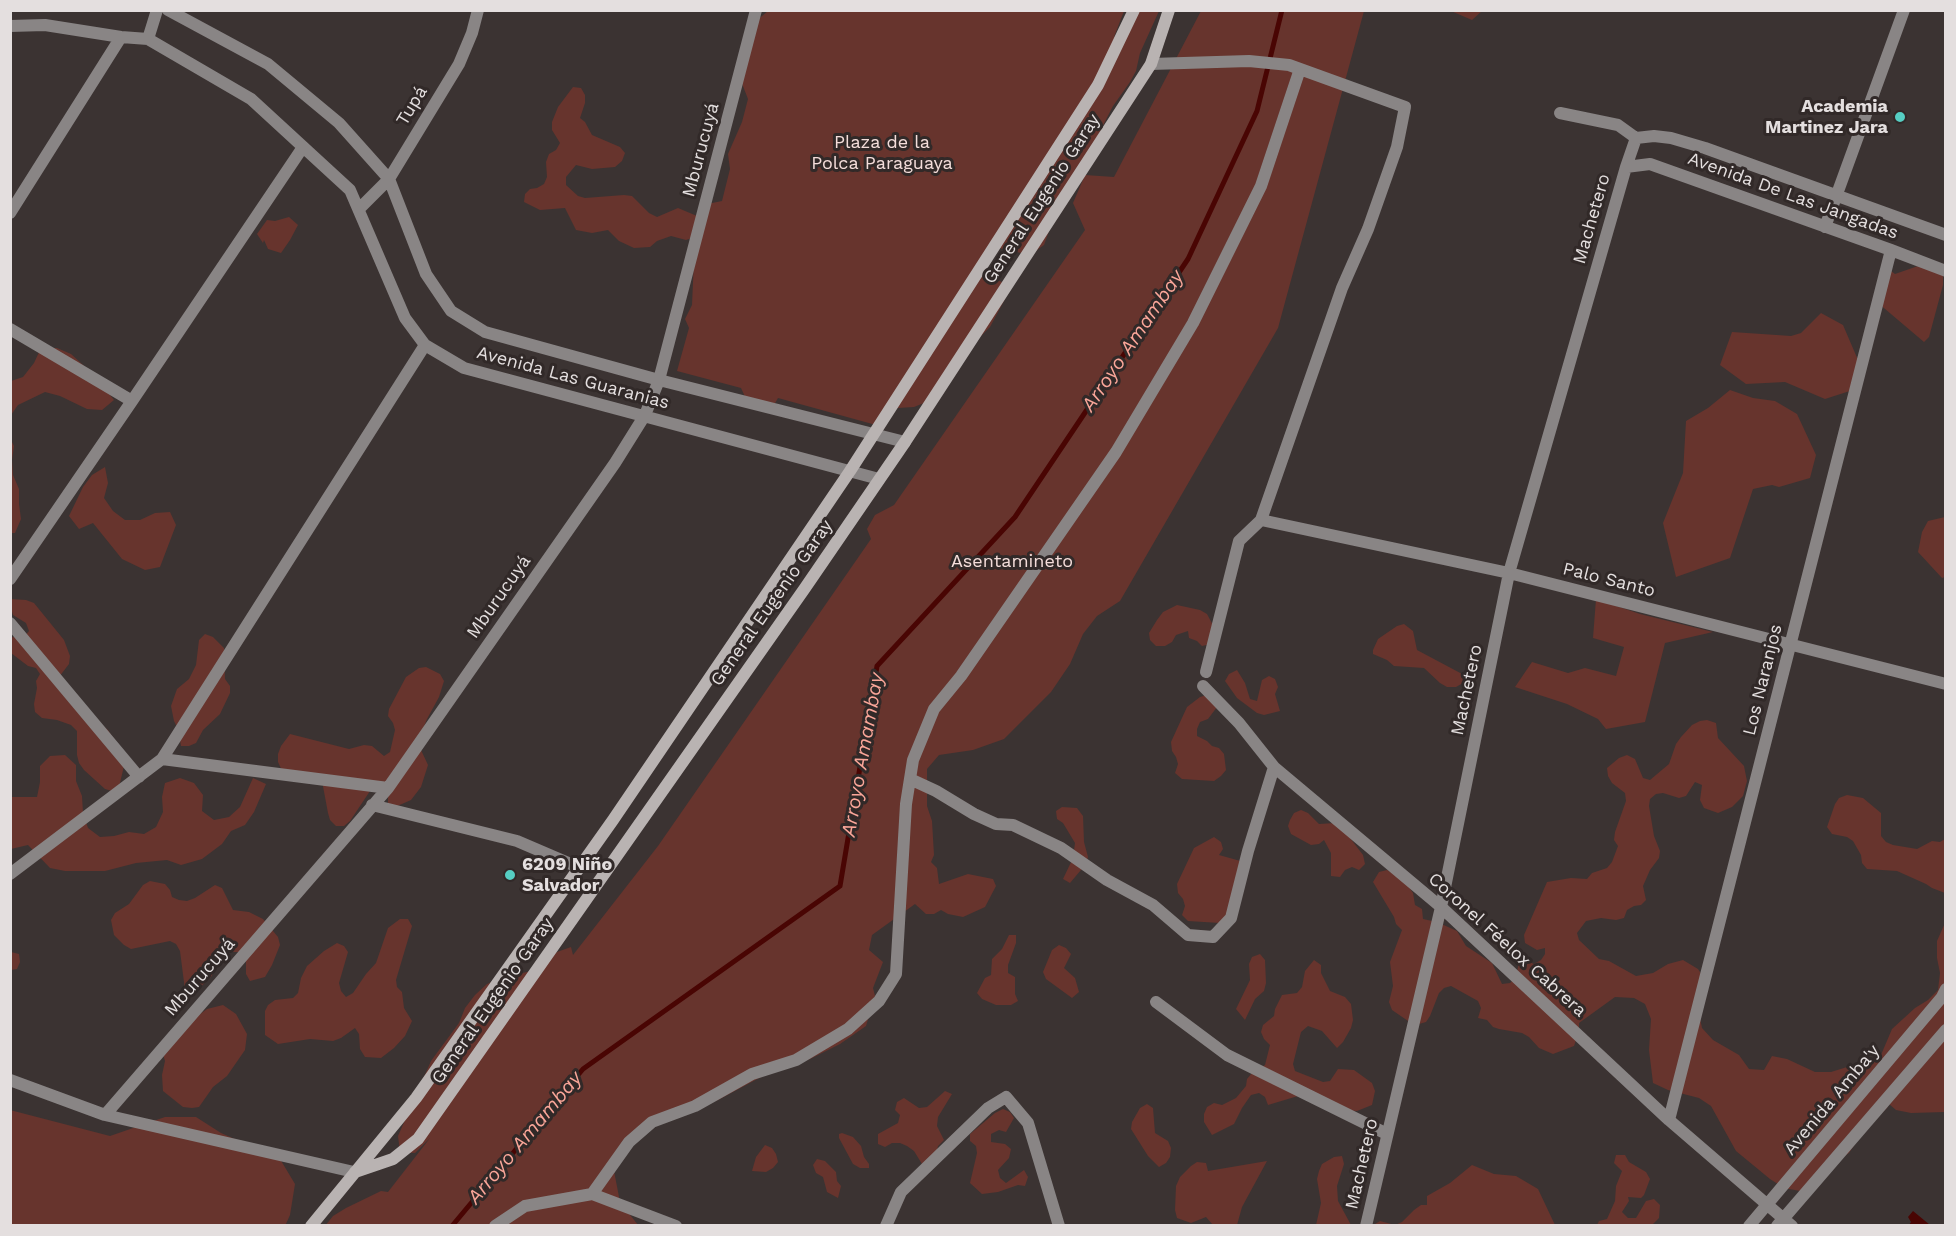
<!DOCTYPE html>
<meta charset="utf-8">
<style>
body{margin:0}
#map{position:relative;width:1956px;height:1236px;overflow:hidden;background:#3b3332;font-family:"Work Sans",sans-serif}
canvas{display:block}
.frame{position:absolute;inset:0;border:12px solid #e4dfdf;pointer-events:none}
</style>
<div id="map">
<canvas width="1956" height="1236"></canvas>
<div class="frame"></div>
</div>
<script>
const ctx = document.querySelector('canvas').getContext('2d');
ctx.lineJoin = 'round';
function paint(path, color) {
  ctx.fillStyle = color;
  ctx.fill(path, 'evenodd');
}
function toPath(rows) {
  const path = new Path2D();
  for (const r of rows) {
    path.moveTo(r[0], r[1]);
    for (let i = 2; i < r.length; i += 2) path.lineTo(r[i], r[i + 1]);
  }
  return path;
}
function trace(path, color, width, dash) {
  ctx.strokeStyle = color;
  ctx.lineWidth = width;
  ctx.lineCap = dash ? 'butt' : 'round';
  ctx.setLineDash(dash || []);
  ctx.stroke(path);
}
function drawText(font, color, halo, rows, align = 'center') {
  ctx.font = font + ' "Work Sans",sans-serif';
  ctx.lineWidth = 6;
  ctx.setLineDash([]);
  ctx.textBaseline = 'middle';
  ctx.strokeStyle = halo;
  ctx.fillStyle = color;
  for (const [text, x, y, turn = 0] of rows) {
    ctx.save();
    ctx.translate(x, y);
    ctx.rotate((+turn || 0) * Math.PI / 180);
    ctx.textAlign = isNaN(turn) ? turn : align;
    if (halo) ctx.strokeText(text, 0, 0);
    ctx.fillText(text, 0, 0);
    ctx.restore();
  }
}
const green = toPath([
 [768,11,1124,11,1114,37,1123,33,1132,11,1159,11,1140,53,1136,71,1130,82,1113,106,1049,231,1044,245,1030,255,999,248,980,276,995,279,1009,285,1005,299,990,327,966,351,929,401,914,407,898,408,883,413,876,425,778,398,774,405,747,401,741,388,677,371,689,328,685,319,692,305,694,259,698,236,686,240,671,236,657,241,650,247,634,248,619,241,608,230,592,233,576,230,565,208,540,210,524,202,525,194,530,189,537,188,544,184,547,177,546,162,549,154,556,150,560,143,552,130,552,122,558,107,573,87,581,88,585,95,585,103,580,118,585,122,592,135,620,147,625,153,622,161,615,167,592,169,576,165,566,177,566,185,578,196,585,198,624,195,632,196,649,213,657,217,678,208,697,216,707,204,722,201,730,169,728,154,742,122,748,99,741,81,756,21],
 [1201,11,1364,11,1278,328,1120,601,1097,616,1083,634,1070,664,1051,692,1004,739,973,750,939,755,927,769,927,806,932,821,934,855,931,862,937,868,939,884,968,874,993,879,996,886,985,907,963,917,948,914,941,910,934,914,926,914,915,904,872,935,869,950,883,962,873,988,875,996,866,1026,840,1044,810,1059,776,1069,718,1100,653,1117,614,1171,620,1202,638,1225,325,1226,333,1216,346,1208,381,1191,388,1192,430,1138,415,1153,400,1152,398,1136,431,1061,459,1023,465,1008,475,995,487,984,501,978,531,971,557,952,571,947,573,955,658,846,871,539,867,529,875,515,894,505,1085,230,1073,203,1085,175,1114,177],
 [1451,11,1482,11,1472,20],
 [289,217,298,225,290,240,281,253,268,249,264,240,263,243,257,234,267,220,275,221],
 [1918,266,1943,270,1943,285,1929,337,1924,342,1878,303,1886,267,1895,274],
 [1821,313,1843,325,1861,367,1856,389,1825,399,1785,382,1746,384,1720,365,1732,332,1791,336,1801,333],
 [41,348,57,348,71,354,94,375,114,400,102,410,87,409,60,396,45,392,18,405,11,415,11,381,23,377,34,363],
 [1730,390,1753,398,1775,401,1797,414,1816,455,1810,478,1779,487,1772,485,1753,489,1730,558,1676,577,1663,523,1683,473,1686,421,1708,408],
 [11,440,14,446,12,460,13,475,19,489,19,504,21,519,15,533,11,533],
 [105,467,108,483,104,498,113,511,125,520,140,520,155,513,170,512,176,525,160,567,145,570,122,559,93,523,79,529,69,516,83,487,92,475],
 [1945,517,1945,577,1942,578,1918,552,1922,532,1928,521],
 [10,599,26,600,34,603,64,640,70,656,69,664,59,677,97,721,108,730,121,750,124,766,119,787,112,791,105,789,84,770,79,763,77,755,77,731,71,725,57,720,42,718,35,712,34,704,37,688,36,681,40,674,36,668,28,666,11,653,11,638,16,636,24,637,29,631,26,623,13,615,11,608],
 [1596,599,1640,614,1713,632,1665,643,1645,722,1606,729,1598,719,1567,704,1515,687,1532,662,1568,673,1585,668,1616,676,1624,647,1593,638],
 [1177,605,1200,610,1207,614,1215,629,1211,644,1202,646,1197,641,1189,638,1188,631,1176,635,1172,642,1165,646,1156,646,1150,640,1149,633,1157,620,1163,612],
 [1404,624,1413,631,1417,650,1464,675,1463,683,1456,687,1447,687,1440,683,1424,668,1394,666,1387,660,1373,654,1373,650,1378,639,1397,626],
 [205,634,213,637,224,648,225,679,230,686,230,693,220,714,203,730,196,743,189,746,181,746,178,729,174,721,171,706,177,689,189,679,196,665,199,640],
 [426,667,440,674,444,681,439,697,427,719,421,734,421,750,428,765,421,787,411,800,395,807,388,805,388,790,372,788,350,821,344,826,336,826,330,820,328,813,322,781,284,775,278,762,278,754,281,746,290,734,349,749,364,745,372,746,384,756,390,752,395,730,393,723,388,716,389,709,406,677,419,668],
 [1237,670,1245,683,1250,699,1257,701,1262,680,1269,676,1275,679,1278,687,1275,694,1280,711,1264,715,1257,713,1237,698,1225,681,1229,674],
 [1207,695,1217,707,1208,719,1200,722,1197,729,1197,736,1207,741,1212,746,1219,748,1224,754,1226,770,1221,776,1214,781,1182,779,1175,773,1178,764,1176,757,1172,751,1171,742,1187,707,1200,697],
 [1707,720,1716,723,1718,738,1744,766,1747,781,1743,796,1732,807,1718,813,1704,808,1700,800,1702,785,1695,782,1686,796,1679,798,1663,793,1656,794,1650,799,1649,806,1654,836,1660,851,1659,858,1650,870,1643,886,1646,900,1641,905,1634,906,1627,910,1624,918,1616,920,1601,918,1586,921,1577,933,1579,940,1599,959,1609,961,1636,976,1653,973,1668,964,1683,960,1698,969,1706,981,1699,1013,1702,1028,1713,1040,1739,1055,1749,1069,1764,1070,1772,1056,1787,1059,1815,1072,1831,1072,1863,1062,1878,1062,1892,1029,1915,1008,1928,1000,1938,990,1940,973,1937,958,1937,941,1945,923,1945,1112,1911,1113,1896,1110,1889,1104,1887,1108,1864,1129,1849,1153,1836,1161,1800,1191,1784,1188,1770,1179,1736,1151,1711,1106,1699,1098,1668,1090,1653,1083,1649,1050,1651,1019,1645,1004,1634,998,1615,997,1579,1023,1579,1031,1574,1046,1553,1054,1539,1048,1529,1037,1522,1033,1499,1029,1493,1027,1487,1020,1478,1018,1481,1008,1478,1001,1451,986,1444,988,1439,993,1430,1016,1426,1022,1419,1024,1411,1023,1392,1010,1389,1002,1393,986,1390,962,1402,930,1396,924,1394,917,1373,882,1379,872,1387,870,1404,880,1413,893,1415,905,1422,909,1423,919,1437,922,1457,931,1466,946,1492,963,1502,984,1510,983,1516,977,1519,962,1527,961,1534,964,1541,960,1545,954,1545,948,1537,950,1525,943,1524,935,1547,882,1571,878,1587,879,1592,873,1607,868,1612,862,1618,846,1614,840,1615,832,1626,801,1625,793,1612,783,1608,776,1607,768,1619,758,1627,755,1635,759,1643,778,1650,780,1669,764,1676,744,1681,737,1692,725,1700,721],
 [65,755,76,765,76,781,82,796,83,813,88,828,100,837,114,836,129,832,144,834,156,827,163,812,162,797,165,783,180,778,194,783,203,795,202,811,214,820,229,817,240,807,253,778,266,784,254,812,245,825,231,831,222,844,202,859,181,865,167,860,136,863,105,871,65,871,50,868,28,845,11,849,11,797,37,797,40,782,40,766,50,756],
 [1847,795,1863,798,1881,813,1881,836,1886,842,1893,845,1917,849,1932,841,1940,842,1945,839,1945,893,1932,888,1926,884,1897,871,1867,869,1862,863,1861,855,1853,841,1847,837,1832,834,1827,827,1835,804,1839,798],
 [1062,807,1077,808,1083,816,1084,842,1088,857,1086,864,1070,883,1063,879,1073,858,1075,843,1063,823,1057,819,1056,811],
 [1301,810,1308,813,1319,824,1335,823,1347,834,1363,855,1365,864,1359,870,1352,867,1345,870,1340,877,1331,876,1331,853,1324,840,1319,844,1311,845,1291,834,1288,826,1290,820,1294,813],
 [1214,837,1221,842,1223,849,1219,855,1244,862,1232,911,1220,923,1188,921,1182,915,1185,906,1183,899,1178,893,1177,884,1194,848],
 [150,881,165,884,170,890,172,897,179,900,187,901,195,898,215,885,222,888,233,910,249,912,263,919,278,937,280,945,272,965,265,977,250,981,246,974,246,959,243,952,228,952,222,957,211,977,193,994,185,990,180,951,176,944,170,941,131,949,124,945,114,935,111,920,115,913,129,904,143,885],
 [400,919,408,919,412,926,396,980,397,987,402,992,404,1008,412,1021,405,1036,394,1048,381,1058,365,1057,360,1049,359,1034,355,1028,341,1038,333,1041,310,1039,278,1044,265,1035,265,1011,268,1005,275,1000,293,998,298,993,301,978,307,966,324,951,337,943,344,946,348,952,339,983,341,991,346,997,353,993,366,974,376,963,388,928],
 [1009,935,1016,935,1016,943,1008,965,1008,973,1015,977,1015,994,1018,1001,1011,1005,996,1005,982,999,977,993,985,978,991,975,992,959,1002,949],
 [1059,945,1066,948,1071,954,1064,968,1075,978,1079,992,1072,998,1046,979,1043,972,1052,950],
 [11,952,19,954,20,962,17,969,11,970],
 [1260,954,1265,960,1266,983,1264,991,1255,999,1245,1020,1236,1009,1250,980,1249,964,1252,957],
 [1314,960,1321,965,1321,973,1330,991,1345,997,1351,1004,1353,1020,1351,1028,1343,1042,1337,1048,1322,1031,1308,1026,1301,1032,1293,1064,1295,1071,1323,1082,1330,1081,1338,1069,1354,1070,1372,1083,1375,1091,1372,1105,1357,1111,1341,1110,1298,1096,1268,1105,1265,1097,1259,1093,1251,1095,1242,1108,1234,1124,1212,1135,1204,1122,1204,1114,1207,1107,1214,1103,1222,1105,1236,1098,1246,1086,1247,1079,1252,1073,1265,1065,1270,1045,1264,1039,1261,1032,1263,1025,1274,1016,1275,1009,1282,995,1297,993,1302,987,1305,971],
 [223,1005,236,1014,247,1034,245,1050,227,1076,213,1087,199,1107,192,1108,183,1107,163,1091,162,1075,165,1061,163,1054,188,1023,207,1009],
 [945,1091,952,1094,938,1117,937,1126,944,1140,938,1146,936,1155,922,1164,914,1151,907,1146,900,1143,892,1143,885,1147,878,1144,878,1134,898,1123,900,1115,895,1110,897,1102,904,1098,919,1108,927,1107],
 [1147,1104,1153,1108,1155,1133,1168,1141,1171,1148,1170,1157,1166,1163,1159,1167,1148,1156,1131,1129,1132,1122,1140,1108],
 [1003,1109,1010,1112,1014,1118,1006,1132,999,1130,991,1134,991,1142,1005,1144,1011,1149,1009,1158,998,1170,1000,1178,1006,1183,1024,1170,1028,1177,1025,1186,1018,1185,998,1192,982,1194,970,1183,977,1153,976,1146,970,1141,970,1134,995,1113],
 [10,1110,110,1136,165,1117,196,1117,221,1133,280,1159,295,1184,290,1215,285,1226,11,1225],
 [842,1133,853,1137,861,1146,864,1157,869,1164,869,1168,860,1168,853,1164,839,1138,839,1134],
 [765,1145,772,1148,776,1154,778,1162,773,1168,766,1172,752,1171,756,1157],
 [1616,1155,1625,1155,1629,1162,1646,1172,1650,1179,1644,1195,1641,1198,1628,1197,1629,1201,1622,1212,1628,1218,1636,1218,1646,1201,1654,1199,1660,1205,1659,1218,1652,1225,1597,1225,1599,1221,1607,1219,1615,1201,1616,1186,1622,1171,1614,1163],
 [1342,1156,1344,1164,1337,1186,1338,1201,1351,1225,1316,1225,1321,1203,1317,1179,1319,1171,1322,1164,1334,1157],
 [817,1159,825,1161,836,1172,837,1181,841,1186,838,1198,827,1192,823,1177,816,1173,813,1165],
 [1267,1161,1242,1207,1237,1225,1213,1225,1206,1217,1191,1223,1177,1218,1175,1210,1176,1186,1180,1177,1191,1166,1197,1162,1206,1163,1208,1171],
 [1472,1165,1494,1174,1516,1176,1538,1189,1555,1225,1372,1226,1380,1221,1395,1225,1402,1222,1414,1210,1421,1205,1427,1205,1427,1196,1450,1183]
]);
const water = toPath([
 [1913,1211,1930,1225,1909,1225,1911,1222,1908,1217]
]);
const stream = toPath([
 [452,1226,583,1069,840,886,877,666,1015,517,1188,259,1257,111,1282,10]
]);
const street = toPath([
 [168,10,268,64,339,123,389,179,426,274,451,311,485,332,659,380,905,442],
 [10,26,45,25,121,37,148,39,251,99,350,190,405,318,425,345,464,368,879,479],
 [148,39,157,10],
 [1151,64,1249,61,1289,65,1405,107,1397,147,1368,229,1342,288,1261,520,1239,541,1206,672],
 [1560,113,1618,125,1636,138],
 [1626,167,1650,164,1891,250,1946,271],
 [359,209,389,179,459,64,472,33,478,10],
 [10,213,121,37],
 [1825,227,1904,10],
 [10,329,132,401],
 [1261,520,1509,573,1946,684],
 [10,579,132,401,303,147],
 [10,623,139,777],
 [1203,686,1239,723,1274,767,1441,907,1669,1120,1792,1226],
 [162,759,388,788],
 [910,779,936,791,974,814,996,824,1013,825,1061,848,1107,880,1153,905,1188,935,1213,937,1231,918,1248,851,1274,767],
 [372,805,517,841,580,868],
 [10,874,162,759,425,345],
 [1156,1002,1227,1055,1387,1134],
 [10,1080,105,1115,354,1172],
 [105,1115,388,788,615,463,645,415,659,380,756,10],
 [1669,1120,1891,250],
 [592,1194,676,1226],
 [495,1226,525,1206,592,1194,629,1142,652,1122,695,1106,752,1074,796,1060,848,1029,879,1001,896,974,906,804,913,760,934,709,961,676,1116,452,1193,323,1261,186,1300,69],
 [886,1226,901,1192,988,1108,1006,1097,1028,1123,1059,1226],
 [1366,1226,1441,907,1509,573,1626,167,1636,138,1654,136,1671,138,1705,148,1946,235],
 [1749,1226,1942,997,1946,989],
 [1777,1226,1946,1030]
]);
const secondary = toPath([
 [355,1172,393,1159,418,1139,805,588,905,442,1151,64,1169,10],
 [311,1226,416,1098,613,820,850,471,1098,85,1134,10]
]);
const markers = [
 [1900,117,6,"#56cec3"],
 [510,875,6,"#56cec3"]
];
const streetNames = [
 ["Tupá",412,106,-59],
 ["Mburucuyá",701,150,-75],
 ["Avenida De Las Jangadas",1793,196,20],
 ["General Eugenio Garay",1042,199,-57],
 ["Machetero",1592,219,-74],
 ["Avenida Las Guaranias",573,378,15],
 ["Palo Santo",1609,580,14],
 ["Mburucuyá",499,597,-55],
 ["General Eugenio Garay",772,603,-55],
 ["Los Naranjos",1763,680,-76],
 ["Machetero",1467,690,-78],
 ["Coronel Féelox Cabrera",1507,945,42],
 ["Mburucuyá",200,977,-49],
 ["General Eugenio Garay",493,1001,-55],
 ["Avenida Amba'y",1832,1100,-50],
 ["Machetero",1362,1164,-77]
];
const poiNames = [
 ["Academia",1888,107],
 ["Martinez Jara",1888,128],
 ["6209 Niño",522,865,"left"],
 ["Salvador",522,886,"left"]
];
const parkNames = [
 ["Plaza de la",882,143],
 ["Polca Paraguaya",882,164],
 ["Asentamineto",1012,562]
];
const waterNames = [
 ["Arroyo Amambay",1133,341,-56],
 ["Arroyo Amambay",863,755,-80],
 ["Arroyo Amambay",525,1138,-50]
];
paint(green, '#67342d');
paint(water, '#490503');
trace(stream, '#490503', 5);
trace(street, '#898585', 12);
trace(secondary, '#b9b3b2', 12);
for (const [x, y, r, color] of markers) {
  const dot = new Path2D();
  dot.arc(x, y, r, 0, 2 * Math.PI);
  ctx.fillStyle = color;
  ctx.fill(dot);
  trace(dot, '#312928', 2);
}
drawText('18px', '#e4dfdf', '#312928', streetNames);
drawText('bold 18px', '#e4dfdf', '#312928', poiNames, 'right');
drawText('18px', '#f4ddda', '#312928', parkNames);
drawText('italic 20px', '#fba699', '#312928', waterNames);
</script>
